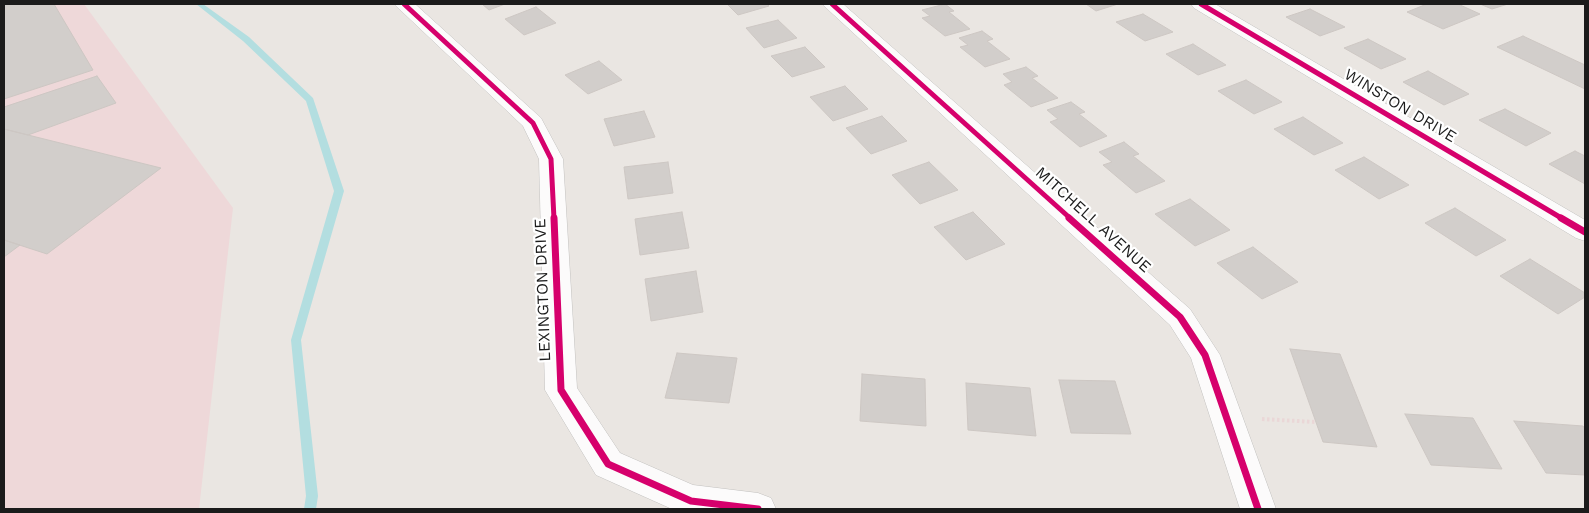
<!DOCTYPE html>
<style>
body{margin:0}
#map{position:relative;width:1589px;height:513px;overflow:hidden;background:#eae6e2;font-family:"Work Sans",sans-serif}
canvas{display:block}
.frame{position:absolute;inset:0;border:5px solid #1b1b1b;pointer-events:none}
</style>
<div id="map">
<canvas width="1589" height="513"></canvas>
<div class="frame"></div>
</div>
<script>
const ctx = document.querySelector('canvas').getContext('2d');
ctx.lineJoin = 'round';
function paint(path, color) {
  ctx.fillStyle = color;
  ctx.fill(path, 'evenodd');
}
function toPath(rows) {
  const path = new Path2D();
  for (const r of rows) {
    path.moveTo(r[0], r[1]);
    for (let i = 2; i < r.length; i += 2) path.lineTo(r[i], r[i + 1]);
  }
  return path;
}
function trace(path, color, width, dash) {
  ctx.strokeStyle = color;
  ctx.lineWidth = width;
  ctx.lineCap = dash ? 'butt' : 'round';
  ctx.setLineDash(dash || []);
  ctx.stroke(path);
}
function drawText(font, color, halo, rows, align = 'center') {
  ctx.font = font + ' "Work Sans",sans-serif';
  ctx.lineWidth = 4.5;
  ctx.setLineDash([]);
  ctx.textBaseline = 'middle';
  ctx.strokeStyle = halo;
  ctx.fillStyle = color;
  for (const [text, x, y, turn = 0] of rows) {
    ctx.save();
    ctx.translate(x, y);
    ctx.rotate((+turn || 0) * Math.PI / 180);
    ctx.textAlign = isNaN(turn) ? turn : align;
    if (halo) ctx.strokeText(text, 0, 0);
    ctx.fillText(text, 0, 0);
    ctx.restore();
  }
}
const commercial = toPath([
 [4,4,84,4,233,208,199,509,4,509]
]);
const stream = toPath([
 [196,4,203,4,249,37,313,98,344,191,301,340,318,496,316,509,304,509,306,496,291,340,334,191,306,101,243,41,196,4]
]);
const building = toPath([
 [4,4,54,4,93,70,4,99,4,4],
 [482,4,505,4,489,10,482,4],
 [727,4,767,4,769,6,738,15,727,4],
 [945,4,954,11,949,12,970,29,945,36,922,18,930,16,922,10,945,4],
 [1086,4,1118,4,1096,11,1086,4],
 [1427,4,1458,4,1480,14,1443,29,1407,12,1427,4],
 [1480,4,1508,4,1492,9,1480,4],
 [536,7,556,23,524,35,505,19,536,7],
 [1310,9,1345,27,1320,36,1286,17,1310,9],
 [1143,14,1173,32,1145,41,1116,22,1143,14],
 [778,20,797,38,764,48,746,28,778,20],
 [982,31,993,39,987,41,1010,59,985,67,960,47,968,45,959,38,982,31],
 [1523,36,1585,65,1585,89,1497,47,1523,36],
 [1368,39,1406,59,1381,69,1344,48,1368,39],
 [1193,44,1226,65,1198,75,1166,54,1193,44],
 [805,47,825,67,792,77,771,56,805,47],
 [599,61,622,80,588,94,565,75,599,61],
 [1026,67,1038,76,1032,78,1058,98,1031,107,1004,85,1012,82,1003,74,1026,67],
 [1428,71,1469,94,1444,105,1403,82,1428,71],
 [97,76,116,103,28,135,4,129,4,107,97,76],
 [1246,80,1282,102,1254,114,1218,91,1246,80],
 [845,86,868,109,833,121,810,97,845,86],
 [1071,102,1085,112,1079,114,1107,136,1080,147,1050,122,1058,119,1047,110,1071,102],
 [1505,109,1551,133,1526,146,1479,120,1505,109],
 [644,111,655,137,614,146,604,119,644,111],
 [882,116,907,141,871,154,846,128,882,116],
 [1303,117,1343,143,1314,155,1274,129,1303,117],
 [4,129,28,135,161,168,47,254,4,240,4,129],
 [1124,142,1139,154,1133,156,1165,181,1136,193,1103,165,1112,162,1099,152,1124,142],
 [1575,151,1585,156,1585,184,1549,164,1575,151],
 [1364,157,1409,185,1379,199,1335,170,1364,157],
 [668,162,673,193,628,199,624,167,668,162],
 [929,162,958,190,920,204,892,175,929,162],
 [1190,199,1230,230,1195,246,1155,214,1190,199],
 [1455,208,1506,240,1476,256,1425,223,1455,208],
 [682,212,689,248,640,255,635,219,682,212],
 [973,212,1005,244,966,260,934,227,973,212],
 [4,240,20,245,4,257,4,240],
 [1253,247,1298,282,1262,299,1217,263,1253,247],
 [1530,259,1585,293,1585,297,1558,314,1500,276,1530,259],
 [696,271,703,312,651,321,645,279,696,271],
 [1290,349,1340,354,1377,447,1323,442,1290,349],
 [677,353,737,358,729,403,665,398,677,353],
 [862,374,925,379,926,426,860,421,862,374],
 [1059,380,1115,381,1131,434,1071,433,1059,380],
 [966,383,1030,388,1036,436,968,430,966,383],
 [1405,414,1473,418,1502,469,1431,465,1405,414],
 [1514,421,1583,426,1585,429,1585,475,1546,473,1514,421]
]);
const path = toPath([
 [1262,419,1315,422]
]);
const minor = toPath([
 [394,4,415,4,541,118,563,159,577,388,620,453,693,485,758,493,771,498,776,509,672,509,596,475,545,390,539,159,523,126,394,4],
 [822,4,843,4,1190,309,1220,355,1276,509,1240,509,1191,358,1170,325,822,4],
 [1191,4,1215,4,1585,220,1585,241,1576,238,1194,8,1191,4]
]);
const cyclewayFar1 = toPath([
 [404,4,533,123,551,159,554,219],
 [832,4,1071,219],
 [1201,4,1563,219]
]);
const cycleway = toPath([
 [554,218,561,390,608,464,691,501,758,509],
 [1069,218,1180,317,1205,355,1258,509],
 [1561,218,1585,232]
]);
const streetNames = [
 ["WINSTON DRIVE",1400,106,31],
 ["MITCHELL AVENUE",1093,220,42],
 ["LEXINGTON DRIVE",543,290,-92]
];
paint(commercial, '#eed8d9');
paint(stream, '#b3dee0');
paint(building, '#d2cecb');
trace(building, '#cdc7c3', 1);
trace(minor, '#c2c1bf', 1);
trace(path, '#ead7d7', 4, [2.5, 2.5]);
paint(minor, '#fcfbfb');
trace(cyclewayFar1, '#d6006c', 5);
trace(cycleway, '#d6006c', 7);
drawText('16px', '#1b1b1b', '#fff', streetNames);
</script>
